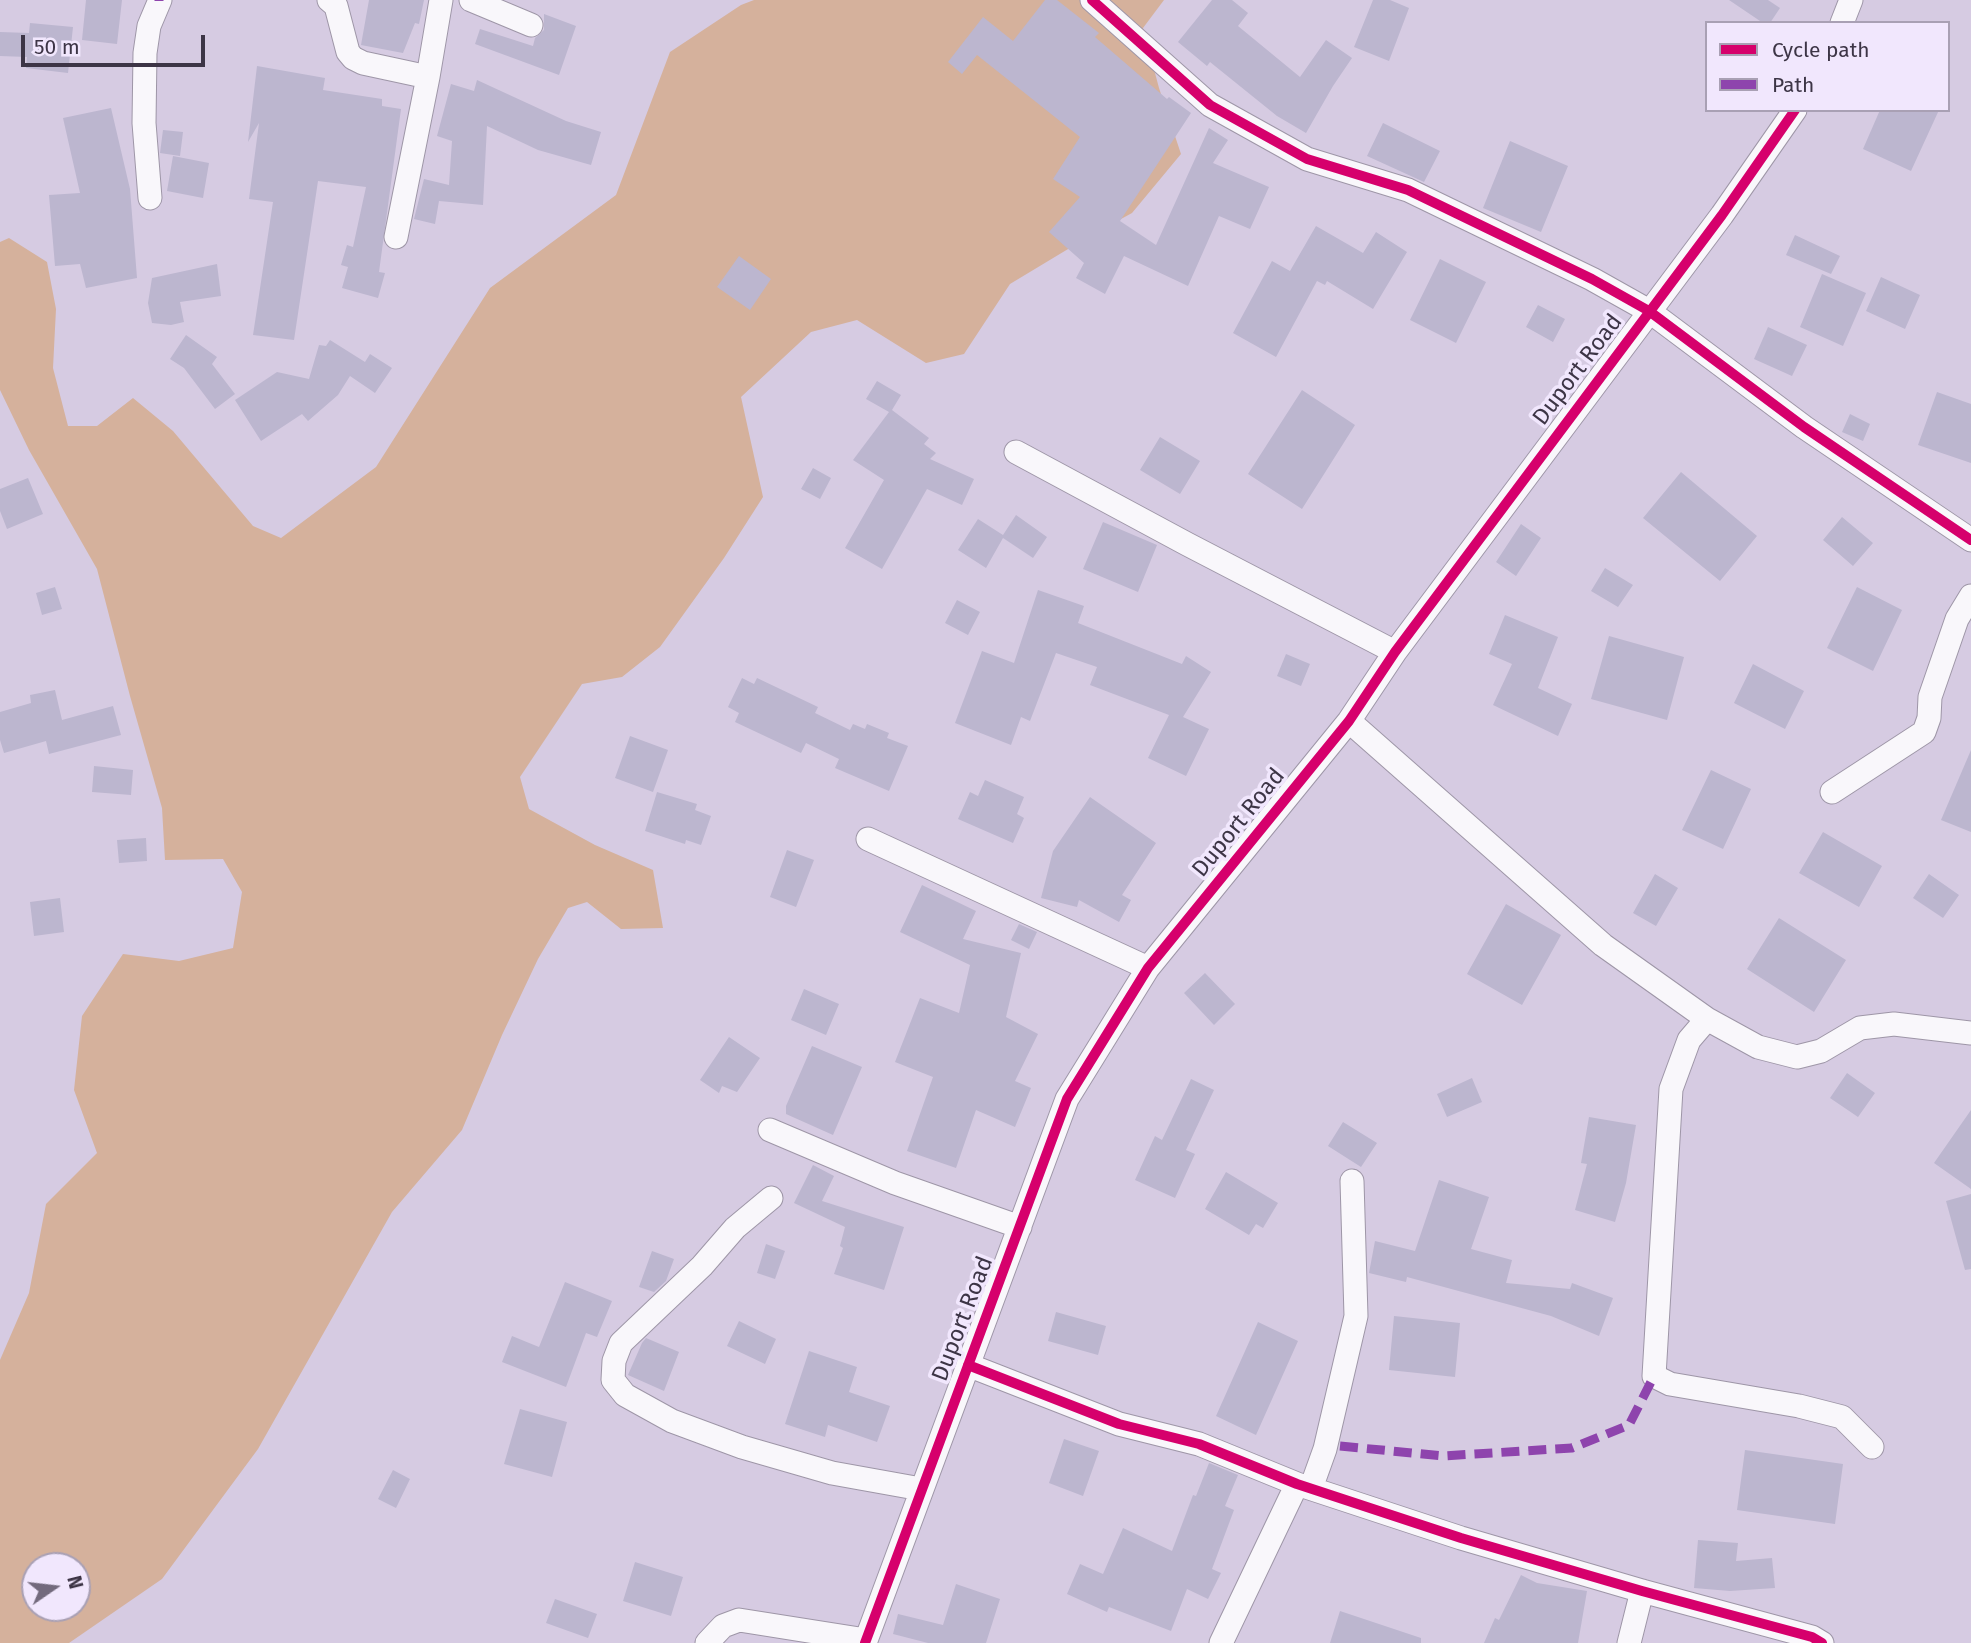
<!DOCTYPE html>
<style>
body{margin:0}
#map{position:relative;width:1971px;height:1643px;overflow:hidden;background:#d6cbe2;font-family:"Fira Sans",sans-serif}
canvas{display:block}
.legend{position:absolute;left:1705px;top:21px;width:245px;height:91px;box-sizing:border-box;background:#f1e7fd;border:2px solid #a9a0b4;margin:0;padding:9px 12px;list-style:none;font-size:21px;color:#3d3546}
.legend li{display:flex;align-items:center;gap:14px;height:35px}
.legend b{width:35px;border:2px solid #a9a0b4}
.north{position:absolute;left:21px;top:1552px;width:70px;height:70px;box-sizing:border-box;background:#f1e7fd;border:2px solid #a9a0b4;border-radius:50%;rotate:76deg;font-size:19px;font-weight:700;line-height:28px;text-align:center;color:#3d3546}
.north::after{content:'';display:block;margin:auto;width:24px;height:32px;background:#736a7d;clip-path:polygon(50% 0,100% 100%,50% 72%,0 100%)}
.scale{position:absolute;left:21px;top:35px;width:184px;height:32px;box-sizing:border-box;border:4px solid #3d3546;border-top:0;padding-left:9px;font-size:21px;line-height:24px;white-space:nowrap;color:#3d3546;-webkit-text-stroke:5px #f1e7fd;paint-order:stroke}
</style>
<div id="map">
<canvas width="1971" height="1643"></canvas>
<ul class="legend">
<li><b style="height:9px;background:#d6006c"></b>Cycle path</li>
<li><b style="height:9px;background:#8e44ad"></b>Path</li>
</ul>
<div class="north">N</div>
<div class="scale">50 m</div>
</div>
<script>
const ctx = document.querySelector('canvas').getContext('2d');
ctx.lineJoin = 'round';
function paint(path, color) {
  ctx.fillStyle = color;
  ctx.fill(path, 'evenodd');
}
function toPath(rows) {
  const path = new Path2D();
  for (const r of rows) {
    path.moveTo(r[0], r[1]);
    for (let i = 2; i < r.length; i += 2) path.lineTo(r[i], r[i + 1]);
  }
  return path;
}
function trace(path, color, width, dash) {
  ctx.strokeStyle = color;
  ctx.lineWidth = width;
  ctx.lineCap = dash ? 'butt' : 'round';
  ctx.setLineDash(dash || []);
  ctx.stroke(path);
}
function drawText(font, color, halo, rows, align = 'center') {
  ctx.font = font + ' "Fira Sans",sans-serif';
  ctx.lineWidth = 7;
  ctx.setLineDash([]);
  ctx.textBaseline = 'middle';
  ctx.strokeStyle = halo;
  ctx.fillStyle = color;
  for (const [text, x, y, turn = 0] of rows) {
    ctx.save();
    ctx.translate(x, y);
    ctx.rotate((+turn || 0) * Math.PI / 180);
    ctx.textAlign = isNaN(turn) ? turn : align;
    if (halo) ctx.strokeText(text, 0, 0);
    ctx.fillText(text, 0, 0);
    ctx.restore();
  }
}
const green = toPath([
 [754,0,1164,0,1143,28,1159,88,1181,154,1132,213,1088,237,1010,284,964,354,926,363,857,320,811,332,741,397,763,497,724,558,660,647,622,677,582,684,520,777,529,809,595,845,653,870,663,928,621,929,587,902,568,908,538,959,502,1035,462,1130,392,1212,258,1449,162,1579,69,1643,0,1643,0,1360,29,1293,46,1204,97,1153,74,1090,82,1016,123,954,179,961,233,948,242,892,223,859,165,860,162,808,130,696,97,569,29,450,0,390,0,242,9,238,47,262,56,309,53,368,68,426,97,426,133,398,173,431,253,526,281,538,376,467,490,288,616,195,670,52,741,5],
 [35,1566,77,1566,77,1608,35,1608]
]);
const building = toPath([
 [86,0,122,0,117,44,82,40],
 [369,0,424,0,419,24,415,23,403,53,361,45],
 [1045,0,1057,0,1099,33,1095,37,1167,99,1169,97,1191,113,1120,221,1156,245,1209,128,1228,140,1213,163,1269,187,1250,229,1219,216,1188,286,1124,256,1105,294,1076,278,1084,263,1049,232,1080,197,1053,179,1080,137,977,55,962,74,948,62,983,17,1013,41],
 [1212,0,1232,0,1248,13,1238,26,1300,77,1326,40,1352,58,1333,86,1306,133,1277,116,1210,62,1207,66,1178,42],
 [1373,0,1390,0,1409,8,1389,61,1354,47],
 [1729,0,1768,0,1780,8,1770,23,1763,23],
 [544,14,576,26,559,75,475,44,480,29,533,46,535,38,544,30],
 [30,23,73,27,68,73,26,68,27,57,0,56,0,32,29,33],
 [257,66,325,78,323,90,382,99,382,106,401,109,379,272,385,273,378,298,342,288,348,267,341,265,347,245,353,247,366,187,318,181,294,340,253,335,273,202,249,199,259,123,248,142],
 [477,80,566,121,601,132,591,165,538,150,487,126,483,205,439,201,435,224,414,219,424,179,449,185,452,141,437,136,451,84,474,91],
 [111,108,130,189,137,278,86,288,80,264,55,266,49,195,80,193,63,118],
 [1880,110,1939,110,1911,171,1863,149],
 [1383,123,1440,151,1424,182,1367,156],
 [163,130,183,132,180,156,160,153],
 [1510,141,1568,166,1541,232,1483,208],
 [173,156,209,163,203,198,167,191],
 [1316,226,1363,253,1376,232,1407,252,1373,309,1327,281,1325,285,1317,281,1276,357,1233,333,1272,261,1290,271],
 [1795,235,1840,256,1831,274,1786,255],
 [739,256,771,279,750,310,717,287],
 [1440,259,1486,282,1456,343,1410,320],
 [217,264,221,296,180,302,184,322,171,325,152,323,148,303,152,278],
 [1822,274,1866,293,1843,346,1800,327],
 [1881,277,1920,295,1905,329,1866,311],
 [1538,305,1565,319,1553,342,1526,327],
 [1768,327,1807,345,1792,376,1754,359],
 [186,335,217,357,212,364,235,394,215,409,184,368,170,359],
 [330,340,365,362,370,354,392,368,375,393,350,376,338,395,308,421,302,414,261,441,235,400,277,372,309,379,319,345,326,346],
 [877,381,901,395,892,410,929,438,924,444,936,453,930,459,974,479,962,505,927,489,882,569,845,548,884,480,853,460,889,412,866,399],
 [1302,390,1355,425,1302,509,1248,474],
 [1937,392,1971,404,1971,463,1918,445],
 [1850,414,1870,424,1863,441,1842,432],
 [1160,437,1200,461,1180,494,1140,470],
 [813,468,831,478,820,499,801,489],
 [1681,472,1757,536,1720,581,1643,518],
 [28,478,43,514,7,529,0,511,0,489],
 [1016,515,1047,537,1033,558,1003,538,986,568,958,550,978,519,1003,535],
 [1842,517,1873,543,1853,566,1823,540],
 [1103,522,1157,545,1138,592,1083,569],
 [1521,524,1541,538,1516,576,1496,562],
 [1605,568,1633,585,1618,607,1591,591],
 [55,587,62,609,42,615,36,593],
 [1857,587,1902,610,1873,671,1827,648],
 [1038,590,1084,606,1078,623,1182,664,1186,656,1211,672,1183,717,1209,729,1186,776,1148,758,1169,715,1090,685,1097,667,1056,653,1030,721,1021,717,1011,745,955,723,982,651,1014,663],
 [957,600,980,612,968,635,945,623],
 [1505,615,1558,637,1538,688,1572,704,1558,736,1493,705,1512,664,1489,654],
 [1609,636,1684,657,1667,720,1591,699],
 [1286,654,1310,664,1301,686,1277,676],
 [1753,664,1804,691,1785,729,1734,703],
 [742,678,754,684,757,678,818,707,815,713,850,730,853,724,865,729,867,724,889,733,887,738,908,746,889,791,835,768,839,759,806,743,801,753,735,722,739,713,728,707],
 [55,690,62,720,113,706,121,735,49,754,46,741,4,753,0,740,0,712,31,703,30,695],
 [630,736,668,750,653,792,615,778],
 [1971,750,1971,832,1941,820],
 [94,766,133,770,131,795,92,792],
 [1711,770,1751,789,1723,849,1682,830],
 [985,780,1024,797,1017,814,1024,818,1013,843,958,819,970,792,978,796],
 [657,792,697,804,695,810,711,816,701,845,686,840,685,844,645,831],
 [1090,797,1156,843,1122,895,1131,900,1119,922,1079,900,1077,907,1041,898,1053,851],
 [1823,832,1882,866,1859,907,1799,873],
 [146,838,147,861,119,863,117,840],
 [787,850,814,860,796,907,770,897],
 [1655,874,1678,888,1656,926,1633,913],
 [1929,874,1959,895,1943,918,1913,898],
 [922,885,976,911,963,939,1021,953,1006,1017,1038,1034,1015,1081,1031,1088,1015,1127,976,1110,956,1168,907,1151,933,1077,895,1062,920,998,959,1013,970,965,900,932],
 [60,898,64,932,34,936,30,902],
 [1506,904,1561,935,1522,1005,1467,974],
 [1779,918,1846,960,1814,1012,1747,969],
 [1019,924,1037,932,1029,949,1011,940],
 [1205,973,1235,1004,1214,1025,1184,993],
 [804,989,839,1004,826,1035,791,1020],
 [729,1037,760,1058,737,1092,722,1086,719,1093,700,1080],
 [812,1046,862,1067,833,1135,786,1114,786,1106],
 [1847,1073,1875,1093,1858,1117,1830,1098],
 [1472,1078,1482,1102,1447,1117,1437,1094],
 [1191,1079,1214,1090,1186,1150,1195,1154,1175,1198,1135,1180,1155,1136,1162,1140],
 [1971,1110,1971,1189,1934,1163],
 [1589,1117,1636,1125,1626,1183,1615,1222,1575,1210,1587,1164,1581,1163],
 [1343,1122,1377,1143,1361,1167,1328,1146],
 [813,1165,834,1176,822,1201,904,1227,884,1290,834,1274,843,1248,840,1246,845,1227,794,1203],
 [1226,1172,1278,1203,1263,1228,1256,1224,1249,1235,1205,1209],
 [1439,1180,1489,1197,1471,1249,1512,1260,1506,1283,1570,1289,1572,1283,1613,1298,1599,1336,1551,1316,1407,1277,1406,1282,1369,1273,1375,1241,1415,1251],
 [1971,1194,1971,1269,1965,1270,1946,1201],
 [766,1244,785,1251,775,1279,757,1273],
 [652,1251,674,1259,666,1281,654,1292,639,1287],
 [565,1282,612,1301,597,1337,586,1333,566,1387,502,1362,512,1336,539,1347],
 [1056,1312,1106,1326,1098,1355,1048,1341],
 [1394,1316,1460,1323,1455,1377,1389,1370],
 [739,1321,776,1339,765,1364,727,1346],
 [1258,1322,1298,1341,1256,1435,1216,1416],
 [646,1338,679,1352,664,1391,628,1375,642,1343],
 [809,1351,857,1367,849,1392,890,1406,877,1442,828,1425,825,1437,785,1424],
 [520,1409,567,1422,552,1477,504,1464],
 [1064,1439,1099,1451,1083,1496,1049,1483],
 [1745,1450,1843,1464,1835,1524,1737,1510],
 [1209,1463,1238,1475,1225,1506,1234,1510,1212,1569,1221,1573,1208,1599,1187,1589,1171,1631,1109,1607,1107,1612,1067,1594,1080,1564,1103,1574,1123,1528,1172,1551,1193,1495,1196,1496],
 [393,1470,410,1479,396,1508,378,1499],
 [1698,1540,1738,1543,1736,1561,1772,1558,1775,1588,1730,1591,1694,1588],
 [635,1562,683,1577,671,1616,623,1601],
 [1521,1575,1537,1583,1587,1591,1578,1643,1484,1643,1495,1618,1499,1620],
 [956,1584,1000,1599,986,1643,928,1643,893,1634,898,1614,943,1625],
 [555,1599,597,1614,588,1638,546,1623],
 [1340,1611,1421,1638,1421,1643,1330,1643]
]);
const minor = toPath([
 [329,0,336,6,348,52,353,58,363,63,428,77,441,0],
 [471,0,531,25],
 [1092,0,1210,105,1307,159,1408,190,1592,279,1649,311,1804,427,1971,540],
 [1842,23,1851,0],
 [150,198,144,123,145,53,149,26,160,0],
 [396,237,428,77],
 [1016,452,1187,544,1395,652],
 [1349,721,1603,945,1707,1019,1758,1047,1797,1057,1821,1051,1860,1028,1894,1024,1971,1033],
 [1832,792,1924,732,1929,718,1930,697,1957,619,1971,596],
 [868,839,1148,968],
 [1707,1019,1689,1040,1671,1089,1654,1376,1670,1384,1799,1406,1842,1417,1872,1447],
 [770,1130,895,1183,1020,1227],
 [771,1198,735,1228,702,1266,621,1343,614,1361,613,1380,625,1395,672,1421,742,1447,832,1473,921,1489],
 [968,1365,1119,1424,1199,1444,1297,1484,1461,1538,1642,1591,1812,1637,1822,1643],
 [1311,1488,1325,1449,1356,1316,1352,1181],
 [707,1643,723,1626,739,1620,866,1640],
 [865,1643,1067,1099,1148,968,1349,721,1395,652,1722,215,1795,110],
 [1221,1643,1297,1484],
 [1629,1643,1642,1591]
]);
const quiet = toPath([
 [159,0,159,1],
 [1340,1446,1443,1456,1572,1448,1629,1425,1654,1376]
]);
const cycleway = toPath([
 [1092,0,1210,105,1307,159,1408,190,1592,279,1649,311,1804,427,1971,540],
 [968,1365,1119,1424,1199,1444,1297,1484,1461,1538,1642,1591,1812,1637,1822,1643],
 [865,1643,1067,1099,1148,968,1349,721,1395,652,1722,215,1795,110]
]);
const streetNames = [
 ["Duport Road",1578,370,-53],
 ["Duport Road",1239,823,-51],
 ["Duport Road",963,1319,-69]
];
paint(green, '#d5b19c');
paint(building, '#bcb6cf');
trace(minor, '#9e96a7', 25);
trace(minor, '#f9f7fb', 23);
trace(quiet, '#8e44ad', 9, [18, 9]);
trace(cycleway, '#d6006c', 10);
drawText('23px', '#3d3546', '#f1e7fd', streetNames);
</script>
